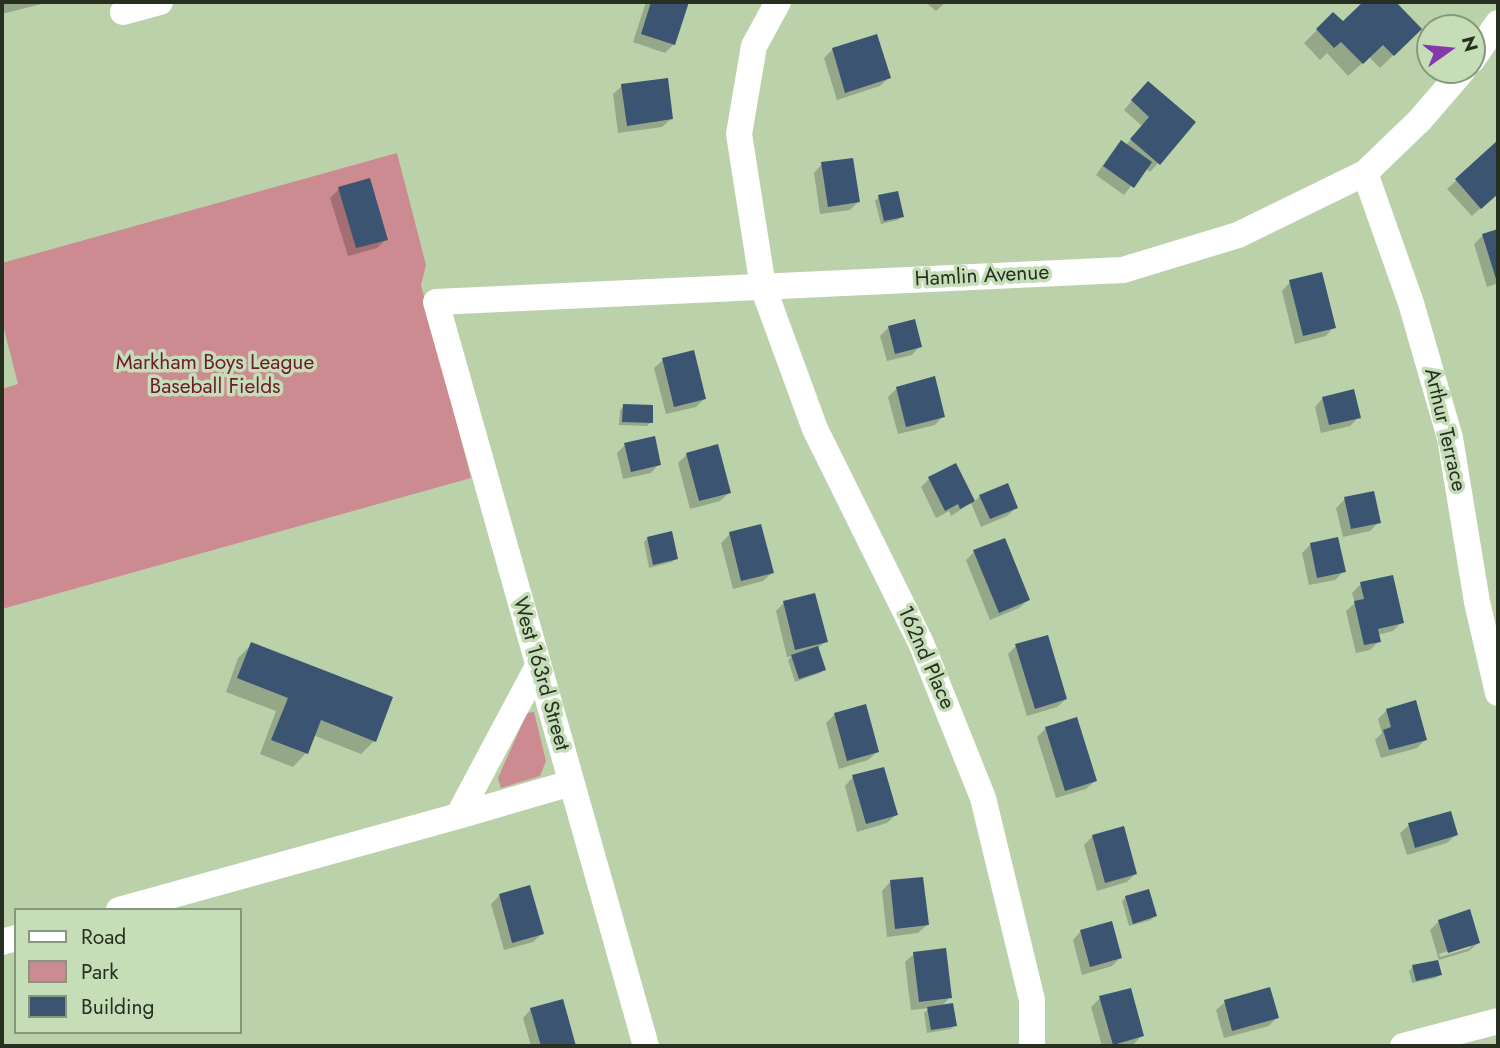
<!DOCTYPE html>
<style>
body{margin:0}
#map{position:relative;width:1500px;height:1048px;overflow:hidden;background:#bad1aa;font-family:Jost,sans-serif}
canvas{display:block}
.frame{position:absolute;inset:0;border:4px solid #262f20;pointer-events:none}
.legend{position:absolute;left:14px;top:908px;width:228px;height:126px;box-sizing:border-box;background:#c6deb7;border:2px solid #86987b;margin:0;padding:9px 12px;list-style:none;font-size:21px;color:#262f20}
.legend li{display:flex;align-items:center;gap:14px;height:35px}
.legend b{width:35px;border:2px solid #86987b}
.north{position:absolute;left:1416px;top:14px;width:70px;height:70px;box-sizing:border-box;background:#c6deb7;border:2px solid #86987b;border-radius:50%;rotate:75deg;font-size:19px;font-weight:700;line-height:28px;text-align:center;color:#262f20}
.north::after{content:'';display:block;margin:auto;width:24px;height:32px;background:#8538a9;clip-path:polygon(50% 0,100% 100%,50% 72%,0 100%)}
</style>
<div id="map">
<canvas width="1500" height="1048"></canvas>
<div class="frame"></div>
<ul class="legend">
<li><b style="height:9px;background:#fff"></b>Road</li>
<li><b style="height:19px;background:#cc8b91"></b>Park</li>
<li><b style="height:19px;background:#3a5471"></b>Building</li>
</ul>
<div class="north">N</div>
</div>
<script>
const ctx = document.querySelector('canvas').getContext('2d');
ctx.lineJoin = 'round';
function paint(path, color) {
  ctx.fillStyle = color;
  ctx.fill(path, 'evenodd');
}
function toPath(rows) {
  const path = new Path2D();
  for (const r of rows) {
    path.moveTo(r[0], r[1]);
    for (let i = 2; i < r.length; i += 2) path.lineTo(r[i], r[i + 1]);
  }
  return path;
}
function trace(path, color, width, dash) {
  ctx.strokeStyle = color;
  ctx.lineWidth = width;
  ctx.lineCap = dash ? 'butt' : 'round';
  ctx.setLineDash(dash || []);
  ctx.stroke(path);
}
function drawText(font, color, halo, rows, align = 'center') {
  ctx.font = font + ' Jost,sans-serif';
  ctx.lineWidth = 7;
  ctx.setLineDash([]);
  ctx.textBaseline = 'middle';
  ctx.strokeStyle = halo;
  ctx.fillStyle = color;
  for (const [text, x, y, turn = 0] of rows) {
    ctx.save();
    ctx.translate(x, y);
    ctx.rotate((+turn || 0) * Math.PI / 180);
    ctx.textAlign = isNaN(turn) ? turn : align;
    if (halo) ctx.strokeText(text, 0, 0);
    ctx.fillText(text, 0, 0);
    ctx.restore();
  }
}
const green = toPath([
 [397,153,426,265,421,285,471,478,2,609,2,389,18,384,2,321,2,263],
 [534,712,546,761,540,776,501,788,498,778,527,713]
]);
const shadow = toPath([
 [2,2,49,2,2,14],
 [646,2,688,2,674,44,665,53,633,42],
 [925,2,946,2,936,11],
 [1365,2,1373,2,1377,6,1382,2,1394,2,1420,29,1380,68,1369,57,1348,76,1327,53,1320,60,1304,43,1333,14,1343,24],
 [833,49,889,78,880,86,837,100,824,58],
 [622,86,671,119,662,127,618,133,613,94],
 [1140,91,1194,123,1150,172,1145,168,1124,195,1096,175,1113,151,1121,142,1126,145,1142,126,1124,110],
 [1498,143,1498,192,1472,216,1447,189],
 [822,164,859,201,850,210,820,214,814,173],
 [339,189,386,239,377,248,348,256,330,198],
 [879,197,902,216,898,220,881,224,875,201],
 [1498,231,1498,283,1487,287,1474,244,1483,235],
 [1290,282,1334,327,1326,336,1295,344,1282,291],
 [889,327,920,346,912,355,887,361,880,336],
 [663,360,705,398,696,407,666,414,654,368],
 [897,388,943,416,935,425,898,434,888,397],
 [1323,398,1359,417,1350,426,1321,433,1315,407],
 [624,406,651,422,647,426,619,425,620,410],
 [625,445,659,464,651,473,623,479,617,453],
 [687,454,729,493,720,501,690,509,678,463],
 [955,465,974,502,980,496,1016,508,1007,516,981,527,971,503,951,516,949,511,936,518,921,487,929,479],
 [1345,499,1379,522,1370,531,1343,537,1336,508],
 [730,534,772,573,763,581,733,589,721,543],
 [648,538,676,558,672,562,649,568,644,542],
 [1311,544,1344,571,1335,580,1309,585,1302,553],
 [974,552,1028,600,1019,608,990,620,966,560],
 [1361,584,1402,622,1393,631,1377,635,1379,641,1370,650,1356,653,1346,611,1355,603,1352,593],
 [784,603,826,641,817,649,824,670,820,673,795,682,788,660,792,656,787,657,776,611],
 [251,645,374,741,361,754,313,735,306,753,293,767,260,754,276,711,226,692,238,658],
 [1016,646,1066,699,1057,707,1027,716,1008,654],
 [1414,702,1425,740,1417,748,1381,758,1375,740,1382,733,1378,719,1386,711],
 [835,714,877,752,868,760,839,769,826,723],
 [1046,728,1095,781,1086,789,1056,798,1037,737],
 [853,777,896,815,887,823,857,832,845,786],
 [1409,825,1456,835,1447,843,1407,855,1400,833],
 [1093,836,1135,874,1127,882,1097,891,1084,845],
 [890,882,927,925,918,933,887,937,882,891],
 [529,888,542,934,533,942,504,950,491,904,499,896],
 [1126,897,1155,916,1151,920,1129,926,1122,901],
 [1439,921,1478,943,1469,951,1439,960,1430,930],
 [1470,944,1470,948,1440,957,1439,954],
 [1081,931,1120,958,1112,966,1082,975,1073,940],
 [914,954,950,997,941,1007,955,1025,951,1029,927,1033,924,1013,929,1008,911,1010,905,962],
 [1413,967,1440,974,1436,978,1412,983,1409,971],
 [1100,998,1142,1035,1134,1044,1102,1046,1091,1007],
 [561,1001,574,1046,531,1046,523,1018,531,1009],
 [1225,1002,1277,1017,1269,1026,1224,1038,1216,1010]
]);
const building = toPath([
 [651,2,689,2,675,45,641,34],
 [1363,2,1377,4,1380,2,1396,2,1422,29,1394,56,1383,45,1363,64,1341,42,1334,48,1316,29,1333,12,1343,21],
 [877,34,891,78,845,93,832,48],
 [668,78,673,119,627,126,621,84],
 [1148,81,1196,122,1160,165,1130,139,1149,117,1131,100],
 [1121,140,1152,162,1134,188,1103,166],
 [1498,140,1498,194,1481,209,1455,179],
 [853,158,860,202,828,207,821,162],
 [370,178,388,240,356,248,338,187],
 [898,191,904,217,884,221,878,195],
 [1498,229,1498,278,1496,279,1482,234],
 [1322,272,1336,328,1303,336,1289,280],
 [915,319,922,347,895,354,888,326],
 [694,350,706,399,674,407,662,358],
 [935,376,945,417,906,427,896,387],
 [1354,389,1361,418,1329,425,1322,397],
 [623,404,653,405,653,423,622,422],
 [655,436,661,465,631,472,624,443],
 [718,444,731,493,699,501,686,453],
 [956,463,975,501,960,509,958,504,945,511,928,477],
 [1008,483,1018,508,990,519,979,495],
 [1374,491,1381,523,1351,529,1344,497],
 [761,524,774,573,741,581,729,532],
 [672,531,678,559,653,565,647,537],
 [1338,537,1346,572,1317,578,1310,543],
 [1005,538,1030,600,999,613,973,550],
 [1393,575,1404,623,1378,629,1381,642,1364,645,1354,601,1364,599,1360,582],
 [815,593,828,642,795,650,783,601],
 [1048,635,1067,699,1035,709,1015,644],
 [251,642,393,697,376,742,321,720,308,754,271,740,288,698,237,678],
 [818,646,826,670,799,679,791,655],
 [1416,700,1427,740,1389,750,1383,730,1391,727,1386,709],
 [866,704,879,752,847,761,834,713],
 [1077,717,1097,781,1065,791,1045,727],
 [884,767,898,815,866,824,852,775],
 [1451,811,1458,835,1415,848,1408,823],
 [1124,826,1137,874,1105,883,1092,835],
 [923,877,929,925,895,929,890,880],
 [530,885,544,934,512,943,499,894],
 [1149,889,1157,916,1133,924,1125,896],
 [1470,909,1480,943,1448,953,1438,920],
 [1112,921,1122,958,1090,967,1080,930],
 [946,948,952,998,919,1002,913,952],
 [1438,960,1442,975,1416,981,1412,965],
 [1270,987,1279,1018,1232,1031,1224,1000],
 [1131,988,1144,1036,1113,1045,1099,996],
 [563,999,576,1046,541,1046,530,1008],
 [953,1003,957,1026,931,1030,927,1007]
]);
const minor = toPath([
 [778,2,754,46,739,134,763,287,815,429,921,643,983,798,1032,1000,1032,1046],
 [123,12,160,2],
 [1472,60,1498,23],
 [1365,173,1411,303,1450,438,1477,602,1498,693],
 [458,816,571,783],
 [119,910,458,816,538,666],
 [2,942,16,938],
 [646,1046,436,302,1123,270,1238,235,1365,173,1420,120,1463,70],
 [1403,1046,1498,1021]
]);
const streetNames = [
 ["Hamlin Avenue",982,277,-3],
 ["Arthur Terrace",1444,430,77],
 ["162nd Place",925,658,66],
 ["West 163rd Street",540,674,74]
];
const parkNames = [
 ["Markham Boys League",215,364],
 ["Baseball Fields",215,388]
];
paint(green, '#cc8b91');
paint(shadow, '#0003');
paint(building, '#3a5471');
trace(minor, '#fff', 26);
drawText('21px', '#262f20', '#c6deb7', streetNames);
drawText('21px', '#6e1a2c', '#c6deb7', parkNames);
</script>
